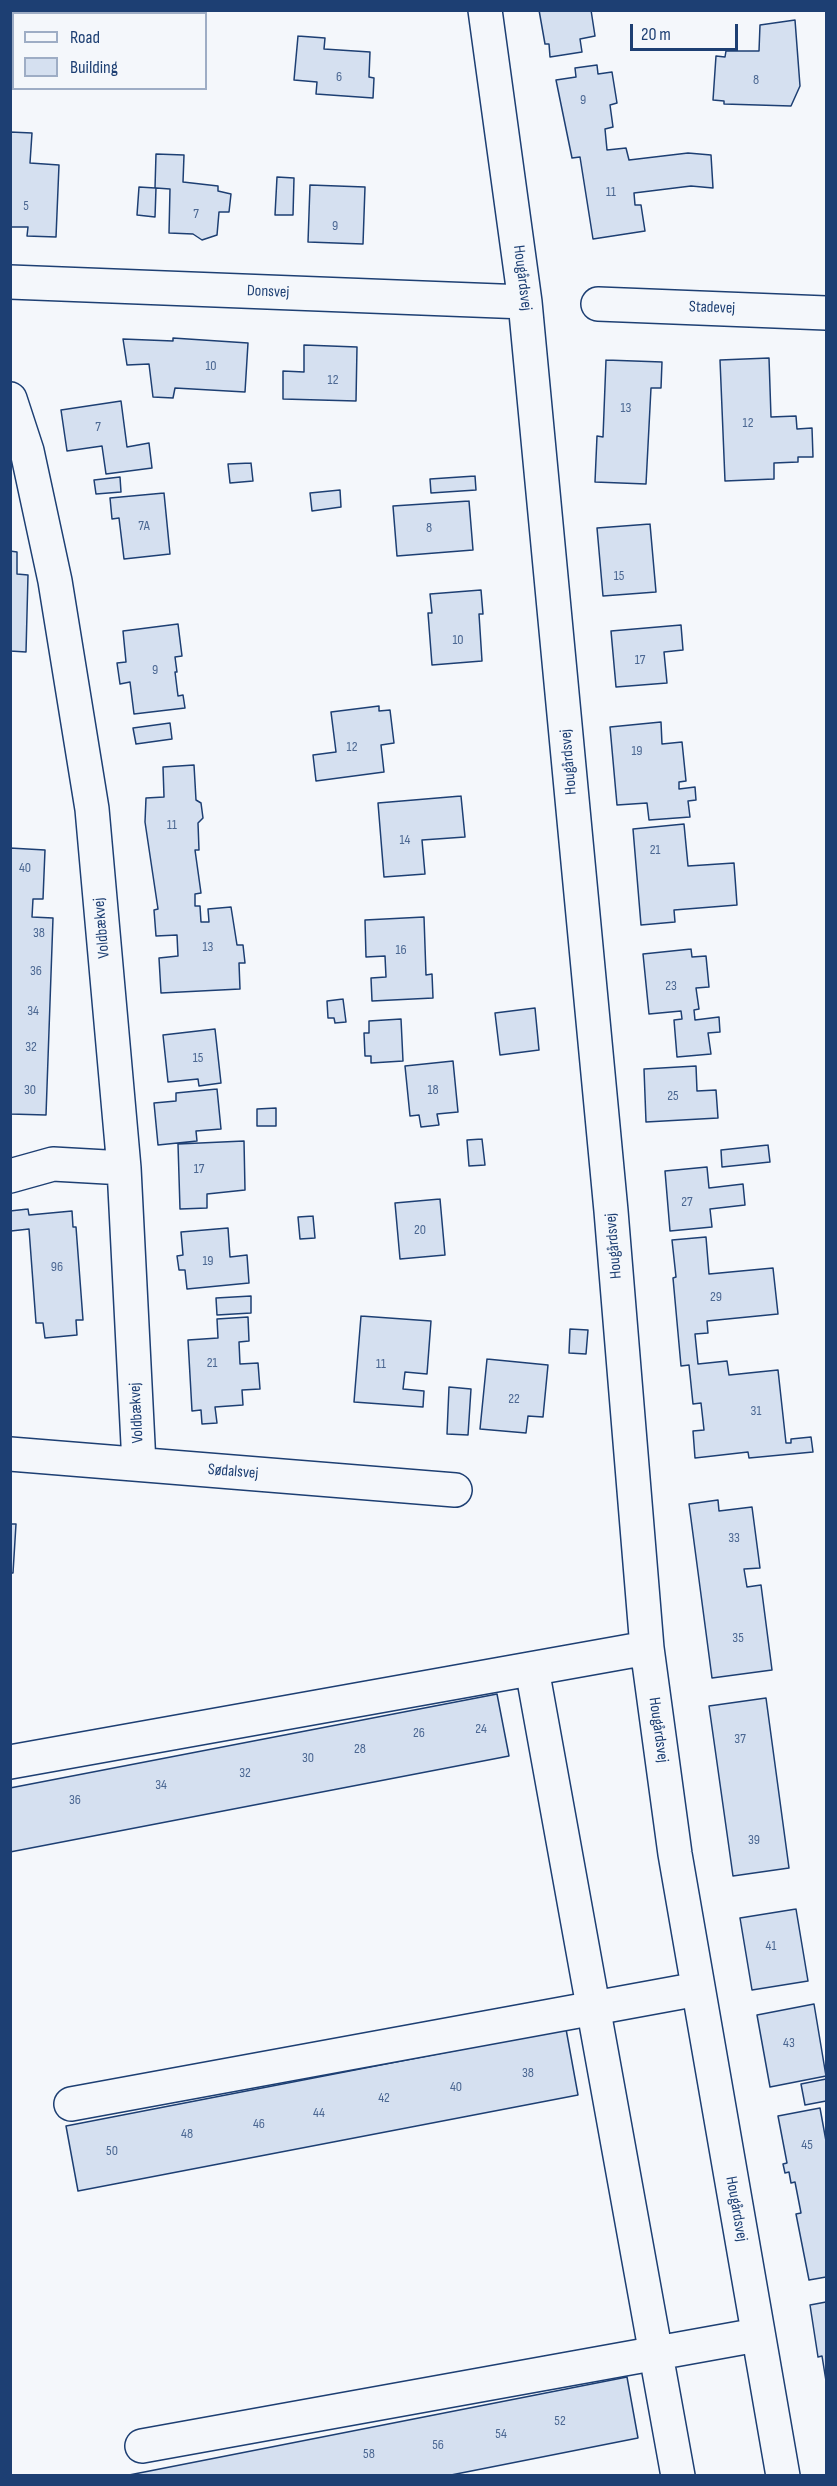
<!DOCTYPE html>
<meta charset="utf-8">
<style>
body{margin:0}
#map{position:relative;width:837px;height:2486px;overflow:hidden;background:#f4f7fb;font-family:"Sofia Sans Condensed",sans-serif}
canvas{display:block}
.frame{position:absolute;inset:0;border:12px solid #1d3f73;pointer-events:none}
.legend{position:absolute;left:12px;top:12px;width:195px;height:78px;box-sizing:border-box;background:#f4f7fb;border:2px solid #9eadc5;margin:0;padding:8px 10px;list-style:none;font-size:18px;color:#1d3f73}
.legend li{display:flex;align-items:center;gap:12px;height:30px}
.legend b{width:30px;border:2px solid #9eadc5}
.scale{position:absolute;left:630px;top:24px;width:108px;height:27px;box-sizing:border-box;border:3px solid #1d3f73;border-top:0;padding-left:8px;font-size:18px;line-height:21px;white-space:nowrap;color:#1d3f73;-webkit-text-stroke:4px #f4f7fb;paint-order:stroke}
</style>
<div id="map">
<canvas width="837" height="2486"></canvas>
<div class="frame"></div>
<ul class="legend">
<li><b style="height:8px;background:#f4f7fb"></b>Road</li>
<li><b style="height:16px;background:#d5e0f0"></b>Building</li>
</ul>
<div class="scale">20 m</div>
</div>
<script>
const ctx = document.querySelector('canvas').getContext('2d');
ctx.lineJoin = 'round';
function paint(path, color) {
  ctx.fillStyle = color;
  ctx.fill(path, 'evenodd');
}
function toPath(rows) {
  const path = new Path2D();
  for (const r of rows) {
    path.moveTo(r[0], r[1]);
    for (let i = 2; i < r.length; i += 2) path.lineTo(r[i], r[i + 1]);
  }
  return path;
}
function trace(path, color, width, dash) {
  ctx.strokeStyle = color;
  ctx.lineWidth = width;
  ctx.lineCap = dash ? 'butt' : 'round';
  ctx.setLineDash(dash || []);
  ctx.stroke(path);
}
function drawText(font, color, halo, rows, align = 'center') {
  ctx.font = font + ' "Sofia Sans Condensed",sans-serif';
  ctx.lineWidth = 4.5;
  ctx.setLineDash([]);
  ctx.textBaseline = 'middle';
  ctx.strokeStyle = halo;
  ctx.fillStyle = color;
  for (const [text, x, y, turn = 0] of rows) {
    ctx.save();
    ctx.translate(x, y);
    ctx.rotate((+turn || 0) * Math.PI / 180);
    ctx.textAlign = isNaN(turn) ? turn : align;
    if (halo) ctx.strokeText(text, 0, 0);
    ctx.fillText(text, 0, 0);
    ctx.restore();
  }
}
const building = toPath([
 [142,10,157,10,200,14,142,14,142,10],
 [539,10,591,10,595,36,580,39,582,52,550,57,549,44,545,44,539,10],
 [795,20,800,86,791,106,724,104,724,101,713,100,716,56,725,57,726,51,759,51,760,25,795,20],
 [10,22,14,22,14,76,10,76,10,22],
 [298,36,325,38,324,49,370,52,369,77,374,78,373,98,316,94,317,82,294,80,298,36],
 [597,65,598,74,612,72,617,103,610,105,613,127,605,129,607,150,626,148,629,160,688,153,711,155,713,188,691,186,634,193,635,205,641,205,645,231,593,239,580,157,572,158,556,80,576,77,575,68,597,65],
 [10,132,32,133,30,163,59,165,56,237,27,236,28,227,10,227,10,132],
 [156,154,184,155,183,182,218,186,218,191,231,194,229,212,219,212,217,235,202,240,193,234,169,233,170,189,156,188,155,217,137,215,139,187,155,188,156,154],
 [277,177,294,178,293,215,275,215,277,177],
 [310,185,365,187,363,244,308,242,310,185],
 [173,338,248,343,245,392,175,388,173,398,153,397,149,364,127,365,123,339,173,341,173,338],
 [304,345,357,347,356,401,283,399,283,371,304,372,304,345],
 [769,358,771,417,796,416,797,429,812,428,813,457,798,457,798,462,774,463,774,479,725,481,720,360,769,358],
 [606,360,662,362,661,388,651,388,646,484,595,482,597,436,603,437,606,360],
 [121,401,127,447,149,443,152,468,106,474,102,446,67,451,61,410,121,401],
 [251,463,253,481,230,483,228,464,251,463],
 [475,476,476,490,431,493,430,479,475,476],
 [120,477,121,492,96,494,94,480,120,477],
 [340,490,341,507,312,511,310,493,340,490],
 [164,493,170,554,124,559,119,518,112,519,110,498,164,493],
 [469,501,473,550,397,556,393,506,469,501],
 [650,524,656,592,603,596,597,528,650,524],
 [10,551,17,552,17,574,28,575,26,652,10,651,10,551],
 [481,590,483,614,479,614,482,661,432,665,428,613,432,613,430,594,481,590],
 [178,624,182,656,175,657,177,672,175,672,178,696,183,695,185,708,134,714,130,682,120,684,117,663,126,662,123,631,178,624],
 [681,625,683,650,664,652,667,683,616,687,611,631,681,625],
 [379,706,379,711,390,710,394,743,381,745,384,772,316,781,313,755,336,752,331,712,379,706],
 [661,722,662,744,682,742,686,781,679,782,679,789,695,787,696,800,688,801,690,817,649,820,647,803,617,805,610,727,661,722],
 [170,723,172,739,136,744,133,728,170,723],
 [194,765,196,800,201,803,203,818,198,823,199,850,195,850,201,893,195,894,195,906,200,906,201,922,209,922,208,909,231,907,237,945,243,945,245,963,239,963,240,989,161,993,159,958,178,956,177,935,156,936,154,910,158,909,145,822,146,798,164,797,163,767,194,765],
 [461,796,465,837,422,840,425,874,384,877,378,803,461,796],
 [684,824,688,866,734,863,737,905,674,910,675,922,641,925,633,829,684,824],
 [10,848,45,850,43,899,33,899,32,917,53,918,46,1115,10,1114,10,848],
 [424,917,426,975,432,974,433,998,372,1001,371,978,386,977,385,956,366,957,365,920,424,917],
 [691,949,692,957,706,956,709,987,696,988,699,1009,694,1010,695,1020,719,1017,720,1032,708,1033,711,1054,677,1057,674,1020,682,1019,681,1011,649,1014,643,954,691,949],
 [343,999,346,1022,335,1023,334,1018,328,1018,327,1001,343,999],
 [535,1008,539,1050,500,1055,495,1013,535,1008],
 [401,1019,403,1061,371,1063,371,1056,365,1056,364,1033,369,1033,369,1021,401,1019],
 [215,1029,221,1083,199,1086,198,1079,168,1082,163,1035,215,1029],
 [453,1061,458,1112,437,1114,439,1125,421,1127,419,1115,410,1116,405,1066,453,1061],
 [696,1066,697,1091,716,1090,718,1118,646,1122,644,1069,696,1066],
 [217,1089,221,1129,196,1131,197,1141,158,1145,154,1103,176,1101,176,1093,217,1089],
 [276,1108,276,1126,257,1126,257,1109,276,1108],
 [482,1139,485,1165,469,1166,467,1140,482,1139],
 [244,1141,245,1190,207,1194,207,1208,180,1209,178,1144,244,1141],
 [768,1145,770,1162,722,1167,721,1150,768,1145],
 [707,1167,709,1188,743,1184,745,1205,710,1209,712,1227,670,1231,665,1171,707,1167],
 [440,1199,445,1255,400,1259,395,1203,440,1199],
 [28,1209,29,1215,72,1211,73,1227,76,1227,83,1320,76,1320,77,1335,45,1338,43,1323,36,1323,29,1229,11,1231,10,1226,10,1211,28,1209],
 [313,1216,315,1238,300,1239,298,1217,313,1216],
 [228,1228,230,1257,247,1255,249,1283,187,1289,185,1270,179,1270,177,1256,183,1255,181,1232,228,1228],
 [706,1237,709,1274,773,1268,778,1314,707,1321,708,1333,695,1334,698,1364,727,1361,729,1375,778,1370,786,1443,791,1443,791,1439,811,1437,813,1452,749,1458,748,1452,695,1458,693,1431,704,1430,701,1403,693,1404,689,1365,681,1366,673,1278,676,1277,672,1240,706,1237],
 [251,1296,251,1313,217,1315,216,1298,251,1296],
 [361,1316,431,1321,427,1374,405,1372,403,1389,424,1391,423,1407,354,1402,361,1316],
 [248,1317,249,1341,239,1342,240,1364,258,1363,260,1389,242,1390,243,1405,215,1407,217,1423,202,1424,201,1410,192,1411,188,1340,218,1338,217,1319,248,1317],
 [570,1329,588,1330,586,1354,569,1353,570,1329],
 [487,1359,548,1365,543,1417,528,1416,526,1433,480,1429,487,1359],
 [449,1387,471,1389,468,1435,447,1434,449,1387],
 [718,1500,719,1511,752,1507,760,1568,744,1569,747,1587,761,1585,772,1670,712,1678,689,1504,718,1500],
 [10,1524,16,1524,13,1573,10,1573,10,1524],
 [497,1694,509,1756,10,1852,10,1788,497,1694],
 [766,1698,789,1868,733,1876,709,1706,766,1698],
 [796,1909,808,1981,752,1990,740,1918,796,1909],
 [814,2004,826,2076,770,2087,757,2015,814,2004],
 [566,2029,578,2095,78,2191,66,2126,566,2029],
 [826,2079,826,2101,805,2105,801,2084,826,2079],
 [820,2108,826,2141,826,2277,809,2280,796,2214,801,2213,795,2182,791,2183,789,2172,785,2173,783,2164,787,2163,778,2116,820,2108],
 [826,2302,826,2381,822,2356,818,2357,810,2305,826,2302],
 [627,2377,638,2438,446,2476,124,2476,627,2377]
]);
const minor = toPath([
 [485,10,525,302,611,1211,647,1648,675,1854,783,2476],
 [10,282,525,302],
 [598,304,826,313],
 [10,399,27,451,55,581,92,809,124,1168,139,1464],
 [10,1176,53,1164,124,1168],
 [10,1454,455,1490],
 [532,1669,678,2476],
 [10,1762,647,1648],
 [71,2104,698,1989],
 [142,2446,757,2335]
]);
const numberNames = [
 ["6",339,77],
 ["8",756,80],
 ["9",583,100],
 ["11",611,192],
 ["5",26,206],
 ["7",196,214],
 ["9",335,226],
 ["10",211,366],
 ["12",333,380],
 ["13",626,408],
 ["12",748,423],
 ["7",98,427],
 ["7A",144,526],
 ["8",429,528],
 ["15",619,576],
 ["10",458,640],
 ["17",640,660],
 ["9",155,670],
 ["12",352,747],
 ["19",637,751],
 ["11",172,825],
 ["14",405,840],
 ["21",655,850],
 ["40",25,868],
 ["38",39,933],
 ["13",208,947],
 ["16",401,950],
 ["36",36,971],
 ["23",671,986],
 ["34",33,1011],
 ["32",31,1047],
 ["15",198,1058],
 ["30",30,1090],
 ["18",433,1090],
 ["25",673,1096],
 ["17",199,1169],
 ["27",687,1202],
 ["20",420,1230],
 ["19",208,1261],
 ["96",57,1267],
 ["29",716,1297],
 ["21",212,1363],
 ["11",381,1364],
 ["22",514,1399],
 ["31",756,1411],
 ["33",734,1538],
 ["35",738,1638],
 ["24",481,1729],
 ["26",419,1733],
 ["37",740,1739],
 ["28",360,1749],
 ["30",308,1758],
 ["32",245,1773],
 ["34",161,1785],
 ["36",75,1800],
 ["39",754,1840],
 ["41",771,1946],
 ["43",789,2043],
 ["38",528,2073],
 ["40",456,2087],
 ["42",384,2098],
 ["44",319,2113],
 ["46",259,2124],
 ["48",187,2134],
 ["45",807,2145],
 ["50",112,2151],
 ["52",560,2421],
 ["54",501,2434],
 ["56",438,2445],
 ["58",369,2454]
];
const streetNames = [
 ["Hougårdsvej",522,278,83],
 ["Donsvej",268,292,2],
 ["Stadevej",712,308,2],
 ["Hougårdsvej",569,762,-95],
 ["Voldbækvej",102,928,-95],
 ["Hougårdsvej",614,1246,-95],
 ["Voldbækvej",137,1413,-93],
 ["Sødalsvej",233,1472,5],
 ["Hougårdsvej",658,1730,82],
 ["Hougårdsvej",736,2209,80]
];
paint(building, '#d5e0f0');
trace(building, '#1d3f73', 1.5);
trace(minor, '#1d3f73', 36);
trace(minor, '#f4f7fb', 33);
drawText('14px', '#4b6792', null, numberNames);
drawText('16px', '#1d3f73', '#f4f7fb', streetNames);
</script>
